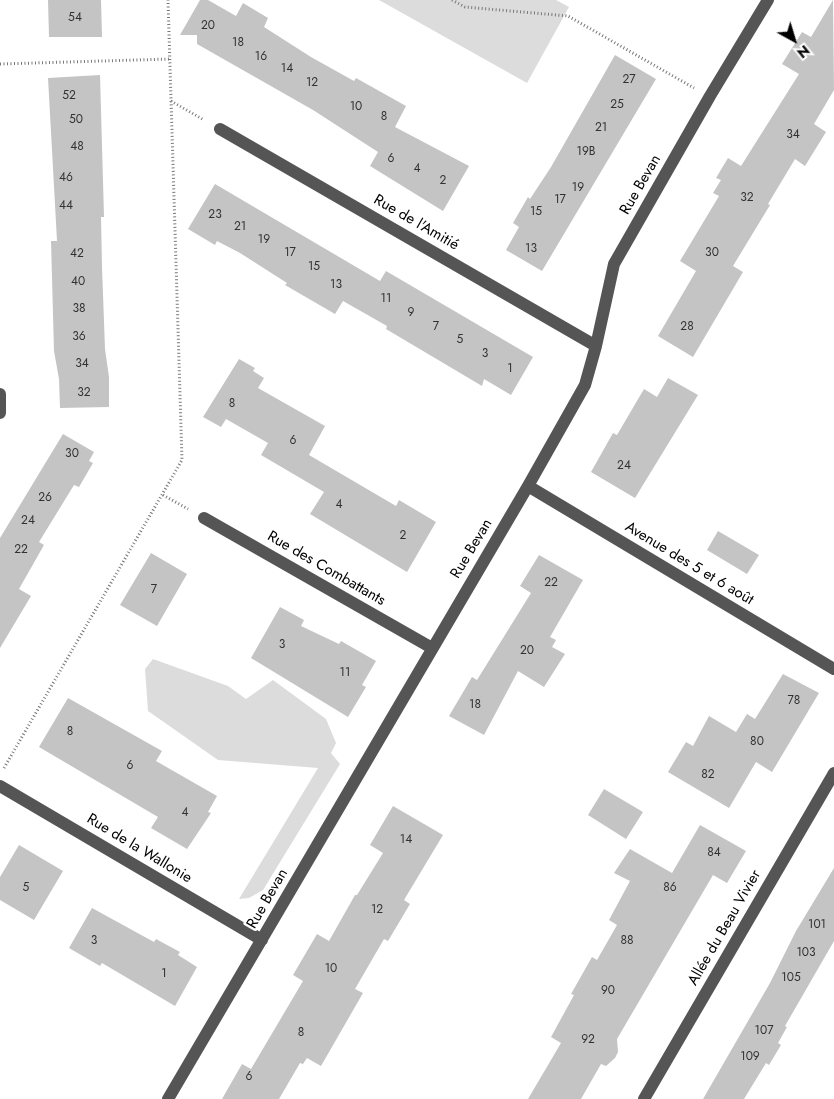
<!DOCTYPE html>
<meta charset="utf-8">
<style>
body{margin:0}
#map{position:relative;width:834px;height:1099px;overflow:hidden;background:#fff;font-family:Jost,sans-serif}
canvas{display:block}
.north{position:absolute;left:769px;top:15px;width:50px;height:50px;-webkit-text-stroke:4px #fff;paint-order:stroke;rotate:141deg;font-size:14px;font-weight:700;line-height:20px;text-align:center;color:#000}
.north::after{content:'';display:block;margin:auto;width:18px;height:22px;background:#000;clip-path:polygon(50% 0,100% 100%,50% 72%,0 100%)}
</style>
<div id="map">
<canvas width="834" height="1099"></canvas>
<div class="north">N</div>
</div>
<script>
const ctx = document.querySelector('canvas').getContext('2d');
ctx.lineJoin = 'round';
function paint(path, color) {
  ctx.fillStyle = color;
  ctx.fill(path, 'evenodd');
}
function toPath(rows) {
  const path = new Path2D();
  for (const r of rows) {
    path.moveTo(r[0], r[1]);
    for (let i = 2; i < r.length; i += 2) path.lineTo(r[i], r[i + 1]);
  }
  return path;
}
function trace(path, color, width, dash) {
  ctx.strokeStyle = color;
  ctx.lineWidth = width;
  ctx.lineCap = dash ? 'butt' : 'round';
  ctx.setLineDash(dash || []);
  ctx.stroke(path);
}
function drawText(font, color, halo, rows, align = 'center') {
  ctx.font = font + ' Jost,sans-serif';
  ctx.lineWidth = 5;
  ctx.setLineDash([]);
  ctx.textBaseline = 'middle';
  ctx.strokeStyle = halo;
  ctx.fillStyle = color;
  for (const [text, x, y, turn = 0] of rows) {
    ctx.save();
    ctx.translate(x, y);
    ctx.rotate((+turn || 0) * Math.PI / 180);
    ctx.textAlign = isNaN(turn) ? turn : align;
    if (halo) ctx.strokeText(text, 0, 0);
    ctx.fillText(text, 0, 0);
    ctx.restore();
  }
}
const green = toPath([
 [379,0,556,0,569,7,527,83],
 [153,659,228,686,246,699,273,680,326,719,336,743,331,753,340,764,263,890,249,898,239,899,318,768,218,760,148,711,145,669]
]);
const building = toPath([
 [48,0,101,0,102,37,49,37],
 [200,0,208,0,236,16,243,3,268,18,264,27,311,57,354,81,356,78,406,106,395,127,469,166,443,211,370,166,378,152,313,110,197,44,197,35,180,35],
 [833,0,834,90,814,124,826,132,805,166,795,159,768,204,770,205,733,266,743,272,693,357,658,336,696,271,680,261,719,196,713,193,721,180,716,178,728,158,741,166,799,74,782,64,802,32,811,37],
 [615,55,656,79,542,271,506,250,519,227,513,223,528,197,530,199,551,167],
 [100,75,104,217,101,217,102,267,105,349,109,377,109,407,60,408,59,379,54,351,51,241,57,241,48,78],
 [215,184,380,281,386,271,533,357,511,395,484,379,482,386,386,329,387,326,343,301,335,314,285,285,287,283,240,253,217,241,215,245,188,229],
 [239,359,255,368,253,371,264,378,258,388,325,426,309,455,396,506,399,500,436,522,407,572,310,514,324,492,261,455,268,443,226,419,221,427,203,417],
 [668,378,698,395,635,498,591,472,613,433,617,435,644,389,657,397],
 [63,434,94,452,89,461,93,463,79,487,74,485,39,542,44,545,19,589,31,596,0,648,0,538],
 [718,531,759,555,747,574,707,550],
 [151,553,187,574,157,626,120,605],
 [539,555,583,580,550,637,556,640,552,647,565,654,544,687,518,671,484,735,449,716,472,677,477,680,531,593,520,586],
 [280,607,304,620,301,626,339,644,341,641,376,661,362,685,366,687,348,717,251,658],
 [783,674,819,693,772,772,756,762,729,808,668,772,686,742,693,746,709,716,736,732,747,714,755,719],
 [68,698,162,751,156,761,217,796,208,812,211,813,187,849,151,828,158,817,39,747],
 [604,789,643,812,626,839,588,815],
 [393,806,443,835,404,900,410,904,388,941,384,939,355,989,363,993,321,1066,307,1058,303,1064,300,1063,279,1099,222,1099,242,1064,251,1069,303,981,293,975,317,934,329,941,355,895,357,895,383,853,370,845],
 [700,825,746,851,727,883,713,875,617,1039,618,1052,615,1058,606,1066,601,1064,581,1099,528,1099,561,1043,551,1037,574,995,571,994,592,957,597,960,617,925,609,920,630,881,614,873,630,849,672,873],
 [19,845,63,871,34,920,0,900,0,877],
 [834,868,834,941,785,1026,787,1027,778,1043,781,1045,769,1065,766,1063,744,1099,703,1099,770,983,796,931],
 [92,908,154,942,156,939,180,952,178,955,197,967,175,1006,102,963,100,966,69,948]
]);
const path = toPath([
 [452,0,465,7,568,16,694,88],
 [0,64,170,59],
 [171,101,204,120],
 [163,495,188,509],
 [4,768,182,460,168,0]
]);
const minor = toPath([
 [220,129,596,346],
 [0,394,0,413],
 [528,486,834,669],
 [204,518,432,648],
 [0,786,262,940],
 [168,1099,528,486,585,385,596,346,614,264,710,96,768,0],
 [644,1099,834,773]
]);
const numberNames = [
 ["54",75,18],
 ["20",208,26],
 ["18",238,43],
 ["16",261,57],
 ["14",287,69],
 ["27",629,80],
 ["12",312,83],
 ["52",69,96],
 ["25",617,105],
 ["10",356,107],
 ["8",384,117],
 ["50",76,120],
 ["21",601,128],
 ["34",793,135],
 ["48",77,147],
 ["19B",586,152],
 ["6",391,159],
 ["4",417,169],
 ["46",66,178],
 ["2",443,181],
 ["19",578,188],
 ["32",747,198],
 ["17",560,200],
 ["44",66,206],
 ["15",536,212],
 ["23",215,215],
 ["21",240,227],
 ["19",264,240],
 ["13",531,249],
 ["17",290,253],
 ["30",712,253],
 ["42",77,254],
 ["15",314,267],
 ["40",78,282],
 ["13",336,285],
 ["11",386,299],
 ["38",79,309],
 ["9",411,313],
 ["7",436,327],
 ["28",687,327],
 ["36",79,337],
 ["5",460,340],
 ["3",485,354],
 ["34",82,364],
 ["1",510,369],
 ["32",84,393],
 ["8",232,404],
 ["6",293,441],
 ["30",72,454],
 ["24",624,466],
 ["26",45,498],
 ["4",339,505],
 ["24",28,521],
 ["2",403,536],
 ["22",21,550],
 ["22",551,583],
 ["7",154,590],
 ["3",282,645],
 ["20",527,651],
 ["11",345,673],
 ["78",794,701],
 ["18",475,705],
 ["8",70,732],
 ["80",757,742],
 ["6",130,766],
 ["82",708,775],
 ["4",185,813],
 ["14",406,840],
 ["84",714,853],
 ["5",26,888],
 ["86",670,888],
 ["12",377,910],
 ["101",817,925],
 ["3",94,941],
 ["88",627,941],
 ["103",806,953],
 ["10",331,969],
 ["1",164,974],
 ["105",791,978],
 ["90",608,991],
 ["107",764,1031],
 ["8",301,1033],
 ["92",588,1040],
 ["109",750,1057],
 ["6",249,1077]
];
const streetNames = [
 ["Rue Bevan",641,185,-60],
 ["Rue de l'Amitié",416,223,30],
 ["Rue Bevan",472,549,-59],
 ["Avenue des 5 et 6 août",689,564,31],
 ["Rue des Combattants",326,569,30],
 ["Rue de la Wallonie",139,849,31],
 ["Rue Bevan",268,899,-60],
 ["Allée du Beau Vivier",725,928,-60]
];
paint(green, '#dcdcdc');
paint(building, '#c4c4c4');
trace(path, '#777', 3, [1, 2.5]);
trace(minor, '#555', 12);
drawText('12px', '#313131', null, numberNames);
drawText('15px', '#000', '#fff', streetNames);
</script>
